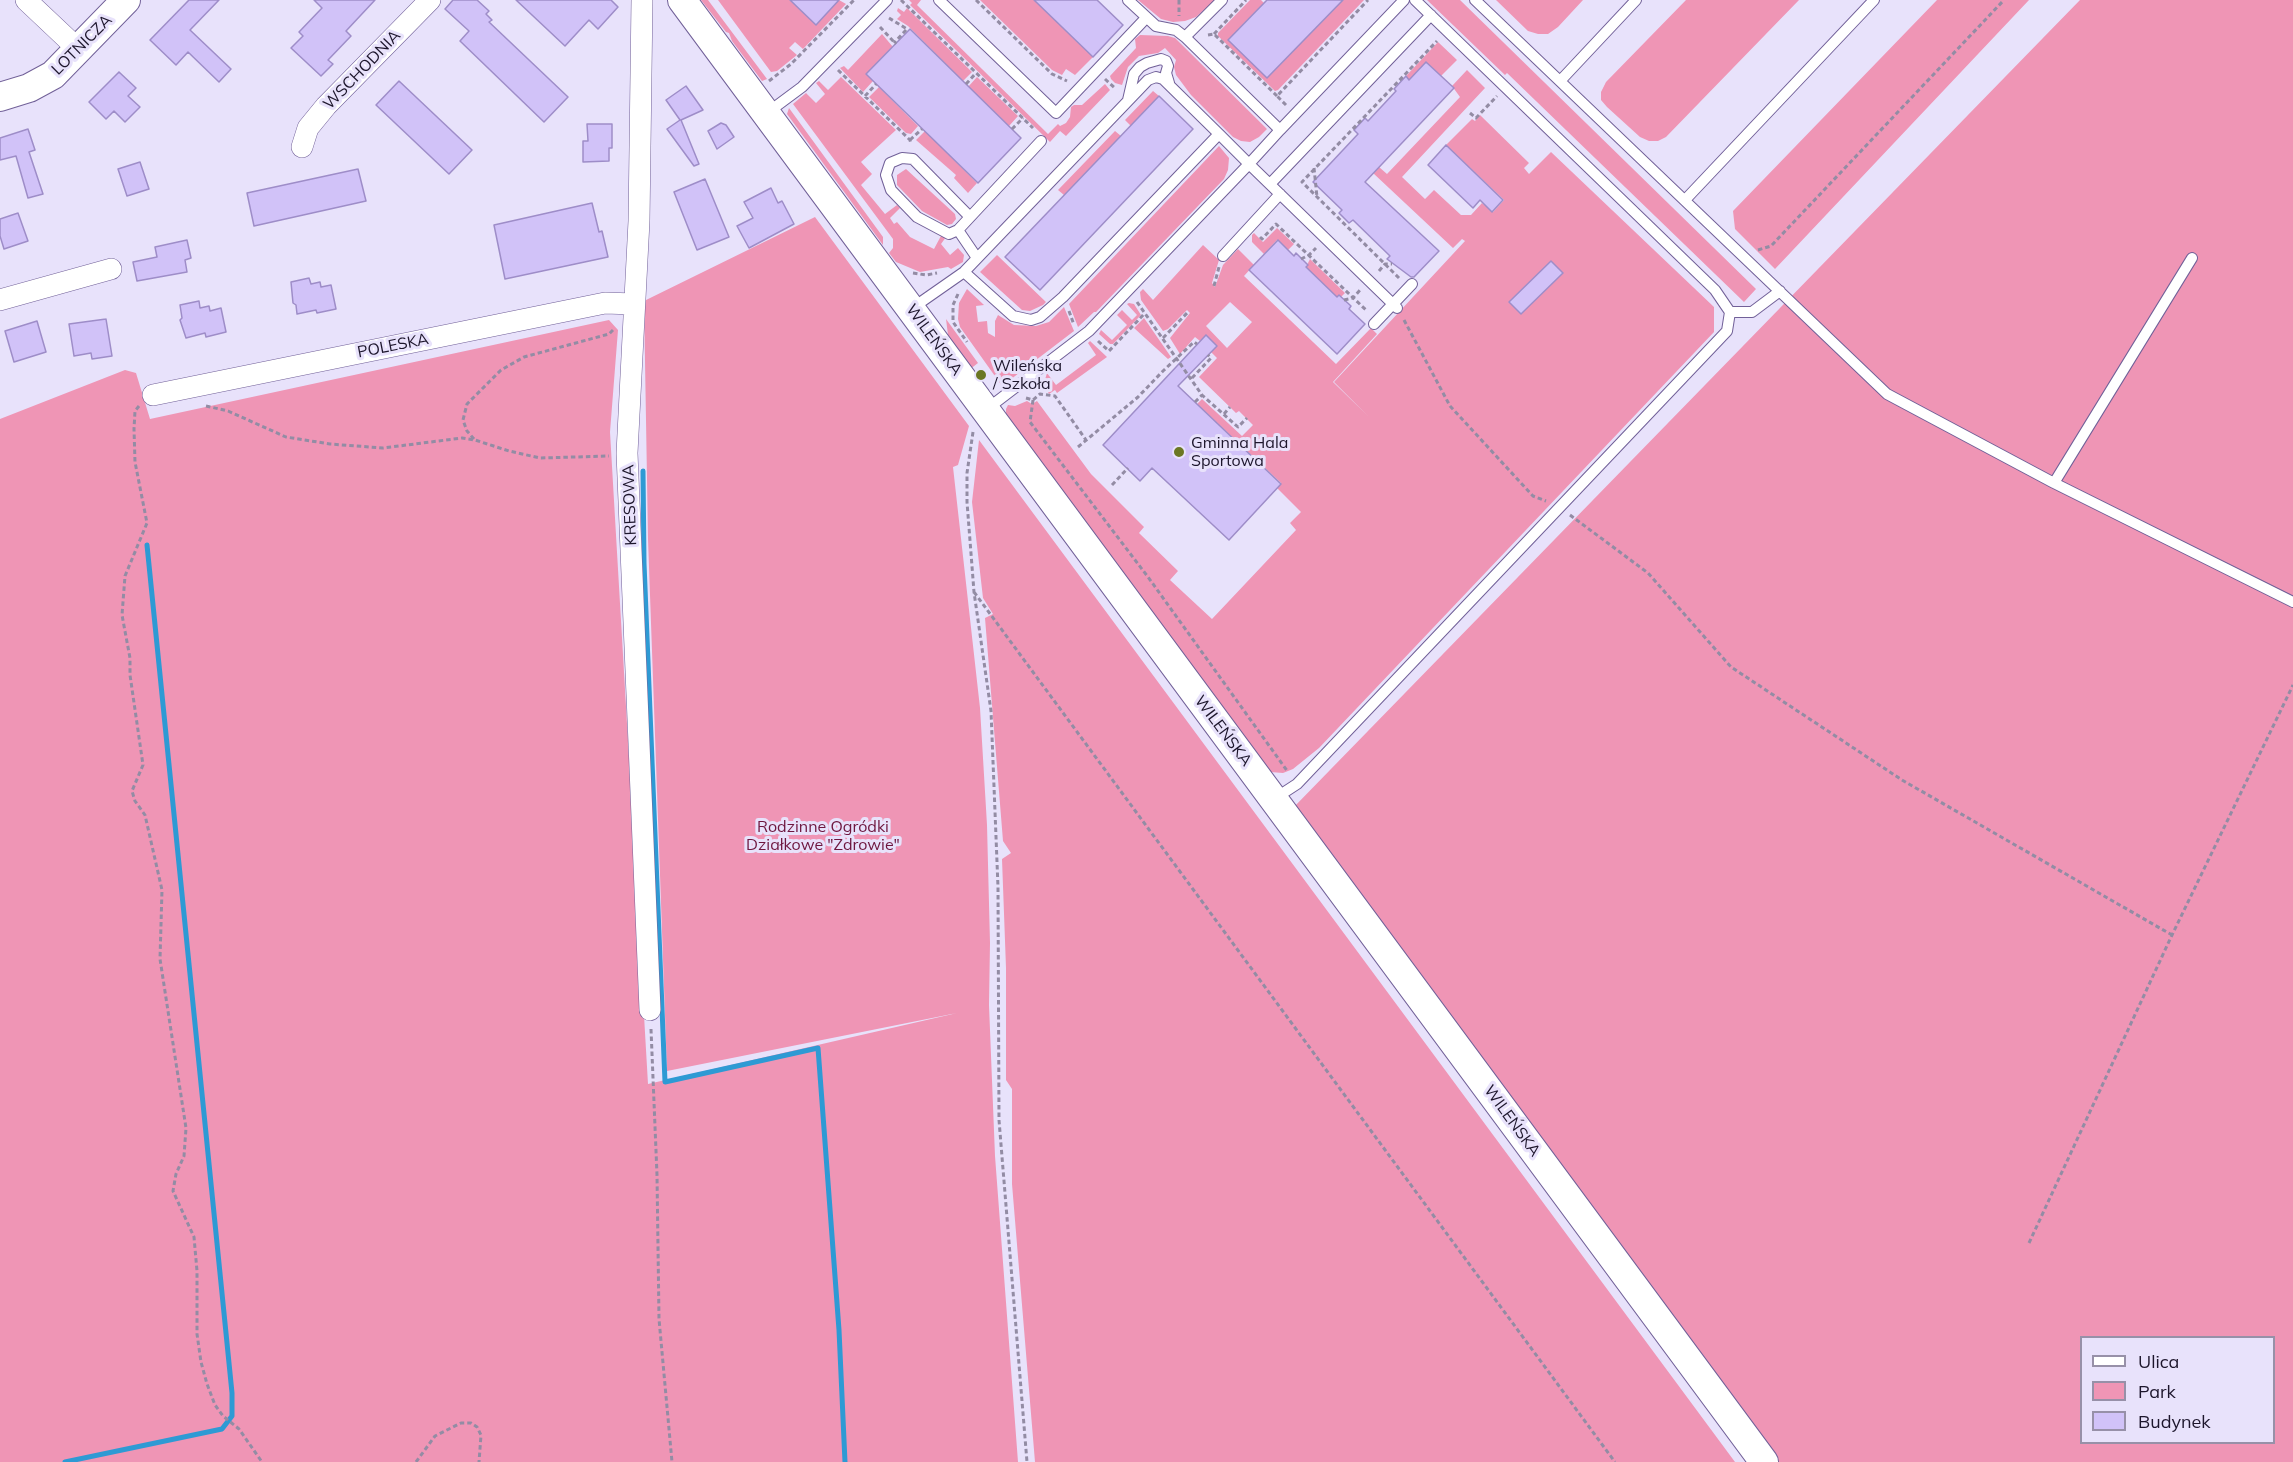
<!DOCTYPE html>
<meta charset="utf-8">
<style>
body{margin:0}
#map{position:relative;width:2293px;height:1462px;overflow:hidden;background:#e8e2fb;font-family:Mulish,sans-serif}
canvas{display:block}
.legend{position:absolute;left:2080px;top:1336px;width:195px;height:108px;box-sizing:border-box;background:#e8e2fb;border:2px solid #9790a8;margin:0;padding:8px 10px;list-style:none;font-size:18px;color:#1d162c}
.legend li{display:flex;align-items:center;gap:12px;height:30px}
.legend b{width:30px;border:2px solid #9790a8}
</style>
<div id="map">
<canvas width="2293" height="1462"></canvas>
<ul class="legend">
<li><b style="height:8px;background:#fff"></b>Ulica</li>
<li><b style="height:16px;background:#ef95b5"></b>Park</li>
<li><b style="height:16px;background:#d1c2f8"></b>Budynek</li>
</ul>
</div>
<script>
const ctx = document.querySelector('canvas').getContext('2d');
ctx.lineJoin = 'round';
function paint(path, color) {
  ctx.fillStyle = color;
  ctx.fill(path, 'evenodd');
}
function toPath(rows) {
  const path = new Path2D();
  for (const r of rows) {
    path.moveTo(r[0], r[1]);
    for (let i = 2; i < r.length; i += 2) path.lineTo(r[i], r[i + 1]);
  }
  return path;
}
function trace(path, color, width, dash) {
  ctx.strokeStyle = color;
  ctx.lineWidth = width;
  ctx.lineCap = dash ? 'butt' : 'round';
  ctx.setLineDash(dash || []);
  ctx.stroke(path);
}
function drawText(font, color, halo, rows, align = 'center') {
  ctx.font = font + ' Mulish,sans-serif';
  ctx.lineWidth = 6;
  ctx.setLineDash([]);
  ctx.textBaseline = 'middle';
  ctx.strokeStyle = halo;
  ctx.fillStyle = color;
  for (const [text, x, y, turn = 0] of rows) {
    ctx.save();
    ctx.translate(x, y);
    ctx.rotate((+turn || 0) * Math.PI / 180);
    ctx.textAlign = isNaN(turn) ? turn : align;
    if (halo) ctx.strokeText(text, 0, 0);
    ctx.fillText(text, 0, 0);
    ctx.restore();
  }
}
const green = toPath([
 [701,0,708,0,767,79,762,81,732,41,729,33,726,32],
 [718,0,790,0,815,24,839,0,846,4,803,49,795,42,789,48,797,55,777,71,771,72],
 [909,0,921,0,917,5,1048,134,1058,124,1060,126,1066,123,1070,117,1071,107,1074,105,1082,105,1105,84,1110,90,1066,136,1060,131,1050,142,910,5,912,3],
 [980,0,1034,0,1093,57,1075,75,1066,69,1062,75,1052,70],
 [1138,0,1215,0,1196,17,1185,21,1173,22,1161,19],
 [1250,0,1261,0,1264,3,1228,40,1267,78,1343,0,1364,0,1278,90,1275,91,1218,36,1218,33],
 [1427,0,1460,0,1756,289,1744,302,1507,73,1505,75],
 [1496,0,1583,0,1558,27,1548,34,1538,34,1528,31],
 [1686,0,1799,0,1666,137,1658,141,1649,141,1640,137,1607,107,1601,100,1601,92,1606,82],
 [1937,0,2029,0,1775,269,1735,229,1733,211],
 [2080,0,2293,0,2293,1462,1777,1462,1292,809],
 [2082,1338,2274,1338,2274,1442,2082,1442],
 [898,8,904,12,907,8,972,72,963,81,908,26,897,19,901,15,897,11],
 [882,34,893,47,866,74,873,81,863,92,840,68,844,66,848,70],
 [1140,35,1168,36,1175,38,1267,129,1259,137,1250,142,1241,141,1233,137,1191,95,1176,75,1174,67,1176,60,1165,48,1158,53,1139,56,1128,67,1122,85,1115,83,1111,79,1110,76,1136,48,1135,39],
 [1438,42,1457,60,1441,76,1426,62,1409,80,1406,76],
 [1467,70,1485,88,1402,177,1425,199,1434,190,1461,215,1471,215,1482,203,1493,212,1504,200,1446,145,1472,119,1475,121,1480,115,1529,163,1524,168,1529,174,1551,152,1714,307,1714,332,1319,748,1293,769,1283,773,1270,772,1006,422,1006,409,1008,405,1015,406,1027,401,1032,404,1037,401,1091,474,1144,527,1139,533,1178,571,1170,580,1212,619,1296,530,1290,523,1301,512,1277,488,1281,483,1197,404,1202,399,1242,436,1253,425,1239,411,1236,413,1199,377,1217,358,1211,352,1217,346,1206,335,1200,341,1195,337,1180,354,1170,338,1190,313,1187,310,1168,329,1163,331,1141,300,1140,292,1143,289,1153,300,1203,245,1219,260,1212,283,1215,287,1223,265,1238,249,1254,265,1244,276,1336,364,1371,328,1377,334,1333,382,1368,416,1334,382,1465,241,1462,239,1453,248,1373,173,1379,167,1387,174,1460,97,1452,86],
 [1230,302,1252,322,1227,348,1206,326],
 [841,77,896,130,861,162,872,174,861,185,885,214,897,205,900,208,890,218,894,224,897,222,910,237,934,249,942,234,946,237,941,244,950,255,958,248,964,255,963,262,951,269,948,267,920,272,896,262,889,253,893,248,893,239,793,104,806,93,816,103,825,94,816,83,819,81,828,90],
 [977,77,1018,116,1009,126,968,87],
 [879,87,918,126,911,134,906,133,869,97],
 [1153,91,1159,96,1131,126,1125,120],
 [789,108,883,237,883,245,787,114],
 [925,131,977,183,968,193,954,178,956,175,916,140],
 [1115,131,1121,136,1064,195,1058,190],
 [1219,146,1229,158,1228,170,1224,179,1096,312,1094,312,1078,327,1069,304],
 [906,169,955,214,956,219,952,224,947,225,922,211,897,185,897,175],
 [815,217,969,426,958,465,953,467,980,708,987,825,990,943,989,1005,995,1156,1018,1462,0,1462,0,419,125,370,136,373,150,419,609,320,618,330,610,432,648,1084,957,1013,667,1071,648,539,644,301],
 [1277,228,1294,244,1288,250,1277,240,1264,254,1252,242,1252,235,1254,233,1263,242],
 [997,255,1046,302,1043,305,1030,311,1022,310,980,272],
 [1310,259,1345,293,1341,297,1339,295,1337,297,1306,267],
 [967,289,984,305,976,306,978,322,987,321,988,333,995,337,995,321,998,315,1014,325,1036,326,1049,322,1064,307,1074,331,1002,386,960,327,958,319,959,303],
 [1129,303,1134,304,1141,315,1113,344,1110,344,1099,334,1101,330,1112,340,1127,325,1117,315,1122,310,1132,320,1137,315,1127,304],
 [1144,318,1171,357,1168,359,1134,328],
 [946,319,978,363,969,370,948,335],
 [1090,341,1107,357,1057,393,1055,390,1049,394,1044,383,1047,373,1056,385,1096,355,1088,343],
 [979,440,1735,1462,1035,1462,1012,1184,1012,1089,1006,1080,1006,968,1002,859,1011,853,1003,841,985,618,993,614,983,598,972,502]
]);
const stream = toPath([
 [643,471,644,563,665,1082,818,1048,839,1330,845,1462],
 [65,1462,222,1429,232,1416,232,1393,147,545]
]);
const building = toPath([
 [189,0,219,0,190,30,231,69,219,82,188,52,176,65,150,40,189,0],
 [314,0,375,0,346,31,351,36,328,60,333,64,321,76,291,48,303,36,299,32,322,8,314,0],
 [453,0,477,0,489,11,486,14,492,20,489,22,568,97,544,122,460,41,469,31,445,9,453,0],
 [516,0,611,0,618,7,598,29,589,20,565,46,516,0],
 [790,0,839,0,816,25,790,0],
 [1034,0,1097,0,1123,25,1093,57,1034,0],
 [1267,0,1343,0,1267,78,1228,40,1267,0],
 [910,29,1021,138,978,183,866,74,910,29],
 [1426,62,1454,88,1365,182,1439,251,1414,277,1411,277,1387,259,1390,256,1353,220,1349,223,1339,213,1342,210,1313,182,1358,134,1354,130,1365,118,1368,121,1396,91,1394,89,1406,76,1409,80,1426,62],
 [119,72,136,88,128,96,140,107,125,122,114,111,106,119,89,102,119,72],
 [399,81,472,150,449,174,376,105,399,81],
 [686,86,703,110,681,120,699,164,694,166,667,129,680,120,666,100,686,86],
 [1159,96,1193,129,1040,290,1005,257,1159,96],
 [721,123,726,125,734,137,717,149,708,131,721,123],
 [587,124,612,124,612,148,609,148,609,161,583,162,583,141,588,141,587,124],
 [28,129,35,150,29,152,43,194,28,198,16,156,0,160,0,138,28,129],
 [1446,145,1503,200,1492,212,1480,200,1473,208,1428,165,1446,145],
 [140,162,149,189,127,196,118,169,140,162],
 [358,169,366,201,254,226,247,193,358,169],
 [705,179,729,237,697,250,674,192,705,179],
 [771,188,778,203,782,201,794,224,749,248,737,226,753,218,744,202,771,188],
 [592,203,599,232,602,231,608,257,505,279,494,225,592,203],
 [18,213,28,241,4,249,0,236,0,219,18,213],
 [187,240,191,258,185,260,187,272,137,281,133,262,157,257,155,247,187,240],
 [1278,240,1294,256,1296,253,1308,265,1306,267,1337,297,1339,295,1351,306,1349,309,1365,324,1337,354,1249,270,1278,240],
 [1551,261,1563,273,1521,314,1509,302,1551,261],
 [309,278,311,284,320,282,321,287,331,285,336,309,317,313,316,310,297,314,296,305,293,303,291,282,309,278],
 [199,301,200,308,209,306,210,311,221,308,226,332,206,337,205,333,186,338,180,320,182,318,180,305,199,301],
 [106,319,112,356,92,359,91,353,74,356,69,324,106,319],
 [37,321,46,352,14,362,5,331,37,321],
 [1206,335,1217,346,1178,386,1281,484,1229,540,1152,468,1140,481,1103,445,1206,335]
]);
const path = toPath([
 [901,0,1033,128],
 [976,0,1052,74,1067,81],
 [1179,0,1179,16],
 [889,18,907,29,894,43],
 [880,27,896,44],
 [1214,34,1246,0],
 [1208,35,1214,34,1277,96],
 [838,70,910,140,911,144],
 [1105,79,1116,89],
 [769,81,791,64,854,0],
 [966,84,976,73],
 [865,96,876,84],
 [1286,105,1277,96,1368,0],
 [1470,113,1476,118,1497,96],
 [1012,129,1023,118],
 [910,140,922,129],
 [1314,168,1317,197],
 [1260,237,1262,239,1276,224,1367,311],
 [1758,250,1771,246,2004,0],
 [1301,259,1309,255,1316,248],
 [1379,271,1385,264,1392,264],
 [913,273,926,275,937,273],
 [1399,278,1302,182,1437,41],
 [1214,286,1219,267],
 [958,294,953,305,953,322,967,342],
 [1344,300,1353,298,1360,290],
 [1137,302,1202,395,1238,427,1247,418],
 [1069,311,1074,325],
 [1404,320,1450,406,1533,496,1546,501],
 [1163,338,1189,311],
 [1098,341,1109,351,1145,313],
 [1192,378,1211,358,1208,355],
 [1026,398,1033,400,1040,394,1055,396,1086,440],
 [1033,400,1030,422,1148,577,1288,772],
 [1195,402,1202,395],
 [139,406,135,411,134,429,135,462,147,523,125,576,122,615,130,658,130,675,143,765,132,791,135,801,145,815,162,890,160,959,186,1128,184,1156,176,1174,173,1191,194,1237,197,1271,197,1334,201,1362,207,1384,215,1405,223,1416,239,1429,262,1462],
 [206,406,228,411,286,437,330,444,383,448,462,438,475,440,509,451,540,458,609,456],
 [1224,414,1230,407],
 [973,432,967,473,967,502,974,592,991,711,998,887,999,1120,1027,1462],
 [474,439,467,431,463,420,467,404,501,370,524,357,609,334,614,329],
 [1078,447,1138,397,1163,371,1194,342,1197,344],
 [1112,485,1128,468],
 [1570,515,1648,573,1731,667,1902,780,2172,935],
 [974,592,1615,1462],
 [651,1029,657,1175,659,1319,672,1462],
 [2029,1243,2172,935,2293,685],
 [416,1462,435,1436,461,1423,471,1423,477,1427,481,1435,479,1462]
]);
const lane = toPath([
 [939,0,1056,113,1146,18],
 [1128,0,1156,26,1176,30,1185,37],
 [1222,0,1185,37,1280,130,1404,0],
 [1475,0,1887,394,2054,483,2293,602],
 [1561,80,1636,0],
 [1128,100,1134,74,1140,67,1147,63,1161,59,1166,61,1168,66,1166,73,1169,83],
 [767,113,802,87,887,0],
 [1280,130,1249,164,1397,308],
 [1270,184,1431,15],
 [1685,200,1874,0],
 [958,230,949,234,917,217,891,190,886,175,890,163,902,158,913,159,970,217],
 [1223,256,1280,194],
 [977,258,958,230,1041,141],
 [911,309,964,272,1148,80,1156,77,1163,79,1219,134,1063,297,1040,317,1031,320,1013,316,964,272],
 [1730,312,1752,312,1780,291],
 [1374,324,1412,284],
 [987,409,1089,331,1249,164,1219,134],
 [2054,483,2192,258],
 [1274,799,1297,784,1727,331,1730,312,1715,290,1415,0]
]);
const street = toPath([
 [26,0,79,50],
 [642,0,639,221,627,453,650,1010],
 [302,147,308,128,326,106,430,0],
 [0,300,111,269],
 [153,395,605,303,634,304]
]);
const secondary = toPath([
 [682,0,1764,1462],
 [0,97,29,88,53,75,126,0]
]);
const markers = [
 [981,375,6,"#6b7723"],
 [1179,452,6,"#6b7723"]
];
const streetNames = [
 ["LOTNICZA",82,45,-45],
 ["WSCHODNIA",362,70,-46],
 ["WILEŃSKA",934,340,54],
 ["POLESKA",393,346,-11],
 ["KRESOWA",630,505,-92],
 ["WILEŃSKA",1223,731,53],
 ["WILEŃSKA",1512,1121,54]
];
const poiNames = [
 ["Wileńska",993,366],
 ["/ Szkoła",993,384],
 ["Gminna Hala",1191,443],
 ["Sportowa",1191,461]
];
const parkNames = [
 ["Rodzinne Ogródki",823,827],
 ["Działkowe \"Zdrowie\"",823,845]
];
paint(green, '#ef95b5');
trace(stream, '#2e9ad4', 5);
paint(building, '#d1c2f8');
trace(building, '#9e8dc8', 1.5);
trace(lane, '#716098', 12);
trace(street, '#716098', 22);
trace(secondary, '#716098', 30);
trace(path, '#938ca4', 3, [4.5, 3]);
trace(lane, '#fff', 10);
trace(street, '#fff', 21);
trace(secondary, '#fff', 28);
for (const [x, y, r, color] of markers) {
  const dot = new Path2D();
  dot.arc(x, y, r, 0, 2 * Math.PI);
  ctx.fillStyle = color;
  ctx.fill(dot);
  trace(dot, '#e8e2fb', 2);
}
drawText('16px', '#1d162c', '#e8e2fb', streetNames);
drawText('16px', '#1d162c', '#e8e2fb', poiNames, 'left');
drawText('16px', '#6e163f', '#e8e2fb', parkNames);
</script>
